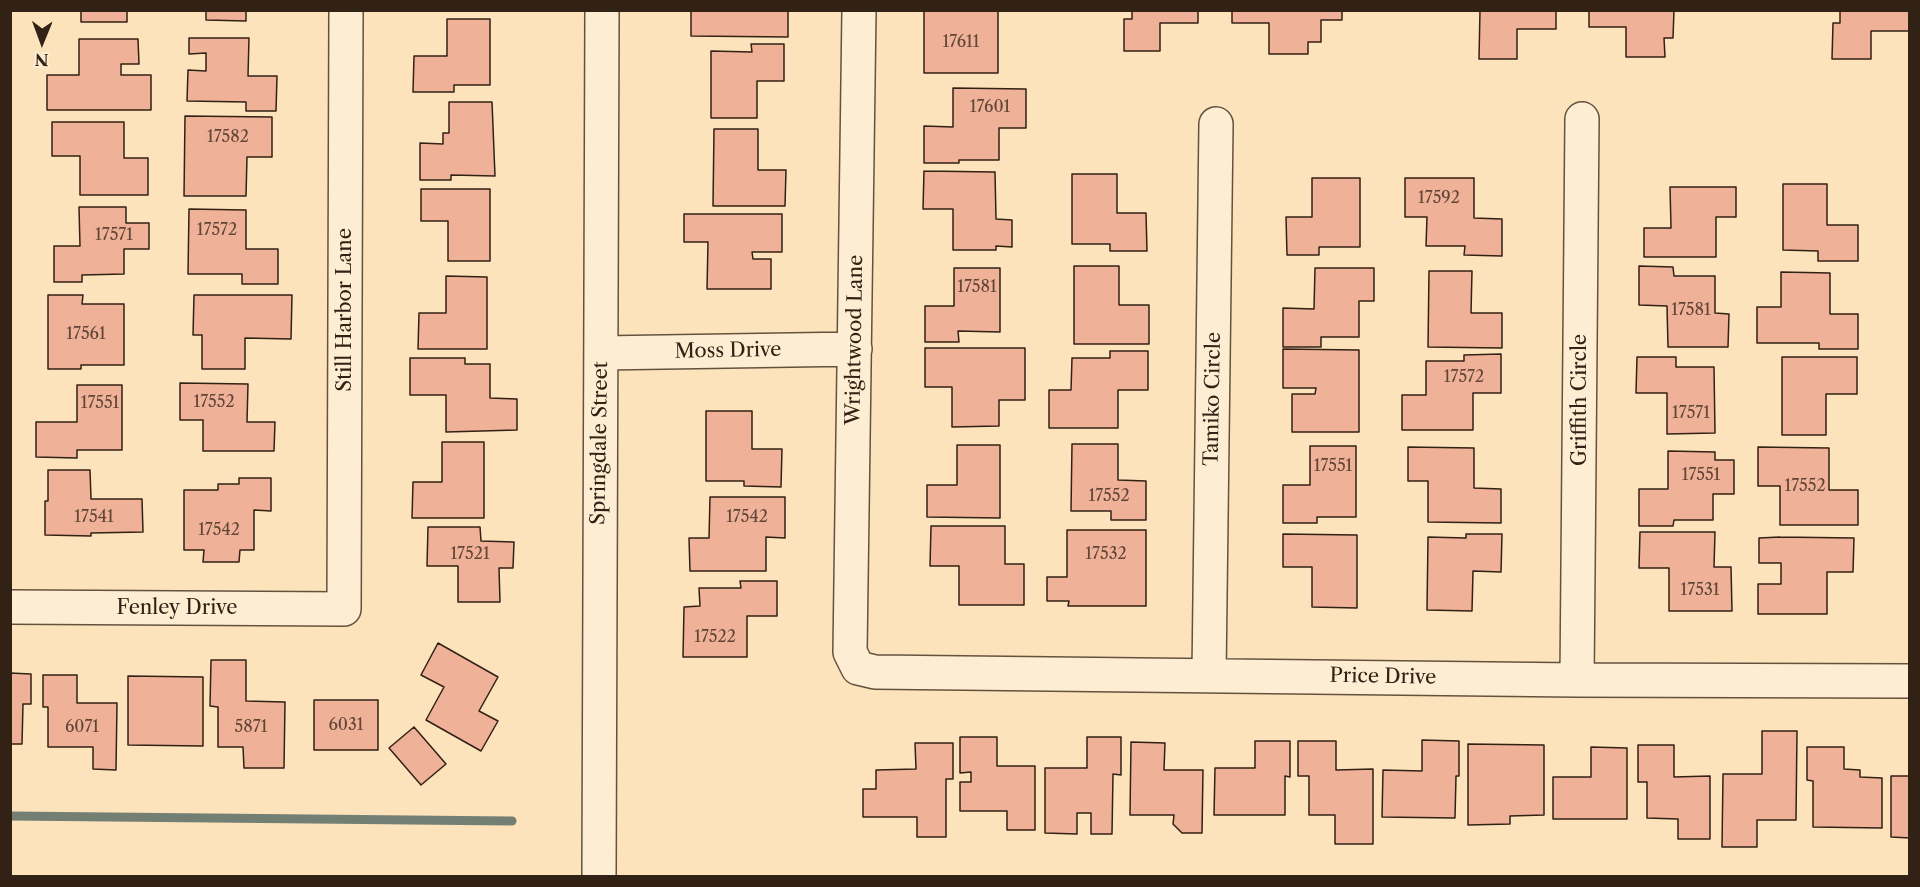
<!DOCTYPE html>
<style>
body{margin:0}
#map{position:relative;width:1920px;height:887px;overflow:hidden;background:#fce3bb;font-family:"Libre Caslon Text",serif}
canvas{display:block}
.frame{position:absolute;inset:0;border:12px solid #322115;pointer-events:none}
.north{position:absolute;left:12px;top:12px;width:60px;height:60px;-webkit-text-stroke:4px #fdedd3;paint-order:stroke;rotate:181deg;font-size:16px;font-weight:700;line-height:24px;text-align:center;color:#322115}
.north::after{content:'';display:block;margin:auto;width:21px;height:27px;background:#322115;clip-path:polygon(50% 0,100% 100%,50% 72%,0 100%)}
</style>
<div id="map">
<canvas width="1920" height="887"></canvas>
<div class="frame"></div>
<div class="north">N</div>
</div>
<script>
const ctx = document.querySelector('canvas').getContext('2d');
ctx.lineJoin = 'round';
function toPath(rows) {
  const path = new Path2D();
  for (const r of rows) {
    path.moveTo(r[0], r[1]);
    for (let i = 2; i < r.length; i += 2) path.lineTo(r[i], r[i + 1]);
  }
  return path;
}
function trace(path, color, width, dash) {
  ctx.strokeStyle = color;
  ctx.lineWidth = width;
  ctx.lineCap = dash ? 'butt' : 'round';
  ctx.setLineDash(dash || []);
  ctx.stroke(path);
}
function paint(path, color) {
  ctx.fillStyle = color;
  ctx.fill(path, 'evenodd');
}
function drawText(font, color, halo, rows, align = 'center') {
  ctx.font = font + ' "Libre Caslon Text",serif';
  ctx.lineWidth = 4.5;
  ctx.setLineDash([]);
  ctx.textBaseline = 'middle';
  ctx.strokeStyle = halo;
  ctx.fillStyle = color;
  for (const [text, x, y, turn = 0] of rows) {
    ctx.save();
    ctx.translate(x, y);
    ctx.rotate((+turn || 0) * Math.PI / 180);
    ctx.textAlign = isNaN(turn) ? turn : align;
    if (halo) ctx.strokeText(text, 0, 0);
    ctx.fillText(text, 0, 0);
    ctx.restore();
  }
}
const stream = toPath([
 [10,816,512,821]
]);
const building = toPath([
 [81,10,127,10,127,22,81,22,81,10],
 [206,10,246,10,246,21,206,20,206,10],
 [691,10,788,10,788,37,691,36,691,10],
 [924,10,998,10,998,73,924,73,924,10],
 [1132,10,1198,10,1198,23,1160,23,1160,51,1124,51,1124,19,1132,19,1132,10],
 [1232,10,1342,10,1342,20,1321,20,1321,42,1308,42,1308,54,1269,54,1269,23,1232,23,1232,10],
 [1480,10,1556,10,1556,29,1517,29,1517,59,1479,59,1480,10],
 [1589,10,1674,10,1673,38,1664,38,1665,57,1626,57,1626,27,1589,27,1589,10],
 [1840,10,1910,10,1910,31,1871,31,1871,59,1832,59,1833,23,1840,23,1840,10],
 [447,19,490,19,490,85,454,85,454,92,413,92,414,56,447,56,447,19],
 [189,38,249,38,248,76,277,76,276,111,246,111,246,102,187,101,188,70,206,71,206,53,189,54,189,38],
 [79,39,138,39,139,64,121,64,121,75,151,75,151,110,47,110,47,75,79,75,79,39],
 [751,44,784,44,784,81,757,81,757,118,711,118,711,51,752,52,751,44],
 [953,88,1026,89,1026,128,999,128,999,160,959,160,959,163,924,163,924,126,953,127,953,88],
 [449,102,492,102,495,176,451,175,451,180,420,180,420,143,443,144,443,133,449,133,449,102],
 [185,116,272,117,272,157,247,157,246,196,184,196,185,116],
 [52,122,124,122,124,158,148,158,148,195,80,195,80,156,52,156,52,122],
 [714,129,758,129,758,170,786,170,785,206,713,206,714,129],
 [924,171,995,172,996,219,1012,220,1012,247,996,246,996,250,953,250,953,209,923,209,924,171],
 [1072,174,1117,174,1117,213,1146,213,1147,251,1110,251,1110,244,1072,244,1072,174],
 [1312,178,1360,178,1360,247,1319,247,1319,255,1287,255,1286,217,1312,217,1312,178],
 [1405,178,1474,178,1474,218,1502,219,1502,256,1464,255,1465,246,1426,246,1427,217,1405,217,1405,178],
 [1783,184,1827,184,1827,225,1858,225,1858,261,1818,261,1818,251,1783,250,1783,184],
 [1670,187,1736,187,1736,217,1716,217,1716,257,1644,257,1644,228,1671,228,1670,187],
 [421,189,490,189,490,261,448,261,448,221,421,221,421,189],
 [79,207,126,207,126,223,149,223,149,249,124,249,124,274,82,275,82,282,54,282,54,246,80,246,79,207],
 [189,209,246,210,246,249,278,249,278,284,242,284,242,274,188,274,189,209],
 [684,214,782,214,782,252,752,252,753,259,771,259,771,289,707,289,708,242,684,242,684,214],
 [1074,266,1119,266,1119,305,1149,305,1149,344,1074,344,1074,266],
 [1639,266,1673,267,1674,276,1715,276,1715,313,1729,314,1728,347,1668,347,1667,306,1639,305,1639,266],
 [954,268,1000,268,1000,332,958,331,959,342,925,342,925,306,954,306,954,268],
 [1315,268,1374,268,1374,301,1359,301,1359,337,1321,337,1321,347,1283,347,1283,308,1314,309,1315,268],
 [1429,271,1472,271,1471,313,1502,313,1502,348,1428,347,1429,271],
 [1781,272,1830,273,1830,314,1858,314,1858,349,1819,349,1819,343,1757,343,1757,307,1781,307,1781,272],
 [446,276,487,277,487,349,418,349,419,313,446,313,446,276],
 [48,295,83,295,82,304,124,304,124,365,81,365,81,369,48,369,48,295],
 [194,295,292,295,291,339,245,338,245,369,202,369,202,335,193,335,194,295],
 [925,348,1025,348,1025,400,999,400,999,426,952,427,952,387,925,387,925,348],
 [1283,349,1359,350,1359,432,1292,432,1292,394,1315,394,1316,388,1283,388,1283,349],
 [1110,351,1148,351,1148,390,1118,390,1118,428,1049,428,1049,390,1071,390,1072,358,1110,358,1110,351],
 [1501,354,1501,393,1473,393,1473,430,1402,430,1402,395,1426,395,1426,361,1464,361,1464,355,1501,354],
 [1637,357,1676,357,1676,367,1714,367,1715,433,1667,434,1667,393,1636,393,1637,357],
 [1782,357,1857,357,1857,394,1826,394,1826,435,1782,435,1782,357],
 [410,358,465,358,465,364,490,364,490,398,517,399,517,430,446,432,446,395,410,395,410,358],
 [180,383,248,384,247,422,275,422,274,451,203,451,203,420,180,420,180,383],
 [77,385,122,385,122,450,77,450,77,458,36,457,36,422,77,422,77,385],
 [706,411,752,411,752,449,782,449,781,487,744,486,744,481,706,481,706,411],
 [442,442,484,442,484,518,412,518,413,482,442,482,442,442],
 [1072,444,1118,444,1118,480,1146,481,1146,520,1111,520,1111,511,1071,511,1072,444],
 [957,445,1000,445,1000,518,927,517,927,485,957,485,957,445],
 [1310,446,1356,446,1356,517,1317,517,1317,523,1283,523,1283,485,1310,485,1310,446],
 [1408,447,1474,448,1474,488,1501,489,1501,523,1428,522,1428,481,1408,481,1408,447],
 [1758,447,1829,448,1829,490,1858,490,1858,525,1780,525,1780,486,1758,486,1758,447],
 [1668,451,1715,452,1715,460,1734,460,1734,494,1713,494,1713,520,1674,520,1673,526,1639,526,1639,489,1668,489,1668,451],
 [48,470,90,470,91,499,142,499,143,532,91,533,91,536,45,535,45,501,48,501,48,470],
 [239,478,271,478,271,511,254,510,254,550,240,550,239,562,203,562,204,550,184,550,184,490,218,490,218,484,239,484,239,478],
 [710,497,785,497,785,538,766,537,766,571,690,571,689,538,709,538,710,497],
 [931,526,1005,526,1005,564,1024,564,1024,605,959,605,959,566,930,566,931,526],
 [428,527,480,527,481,541,514,542,513,568,499,568,500,602,458,602,458,566,427,566,428,527],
 [1067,530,1146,530,1146,606,1068,606,1069,601,1047,601,1047,577,1067,577,1067,530],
 [1640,532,1715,532,1714,567,1731,567,1732,611,1669,611,1669,568,1639,568,1640,532],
 [1283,534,1357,535,1357,608,1312,607,1312,567,1283,567,1283,534],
 [1466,534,1502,534,1501,572,1473,571,1472,611,1427,610,1428,537,1466,538,1466,534],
 [1780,537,1854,538,1853,572,1827,572,1827,614,1758,614,1758,584,1781,584,1781,563,1759,563,1759,538,1780,537],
 [740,581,777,581,777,616,747,616,747,657,683,657,684,607,700,606,699,588,741,588,740,581],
 [438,643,498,677,479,711,498,721,481,751,426,720,444,687,421,675,438,643],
 [211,660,246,660,246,701,285,702,284,768,244,768,243,747,218,747,218,707,210,706,211,660],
 [10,673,31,674,31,704,23,704,22,744,10,744,10,673],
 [43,675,77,675,77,703,117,703,116,770,93,769,93,747,48,747,48,707,43,707,43,675],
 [128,676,203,677,203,746,128,745,128,676],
 [314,700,378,700,378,750,314,750,314,700],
 [414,727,446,764,421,785,389,748,414,727],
 [1762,731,1797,731,1796,820,1757,820,1757,847,1722,847,1723,774,1762,774,1762,731],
 [960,737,997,737,997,766,1035,766,1035,830,1007,830,1007,811,960,811,960,782,971,782,971,772,960,773,960,737],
 [1087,737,1121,737,1121,775,1113,774,1112,834,1091,834,1091,813,1077,813,1077,834,1045,833,1045,768,1087,768,1087,737],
 [1422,740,1459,741,1459,776,1456,776,1455,818,1382,817,1383,770,1422,771,1422,740],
 [1255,741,1290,741,1290,777,1285,776,1285,815,1214,815,1215,768,1255,768,1255,741],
 [1298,741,1336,741,1336,770,1373,769,1373,844,1335,844,1335,815,1309,815,1309,776,1298,776,1298,741],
 [1131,742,1165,743,1164,770,1203,770,1202,833,1182,833,1173,824,1174,815,1130,815,1131,742],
 [915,743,953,743,953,779,946,779,946,837,917,837,917,817,863,817,863,789,876,789,876,770,916,769,915,743],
 [1468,744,1544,745,1544,815,1510,816,1510,824,1468,825,1468,744],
 [1638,745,1674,745,1674,777,1710,776,1710,839,1678,839,1678,819,1647,818,1647,782,1638,782,1638,745],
 [1591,747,1627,748,1627,819,1553,819,1553,777,1591,777,1591,747],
 [1807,747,1844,747,1844,769,1860,770,1860,777,1882,778,1882,828,1813,827,1813,781,1807,780,1807,747],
 [1891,776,1910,776,1910,838,1891,837,1891,776]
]);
const minor = toPath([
 [859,10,850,652,858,668,875,672,1577,680,1910,681],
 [601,353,855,349],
 [10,607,344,609,346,10],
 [1209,675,1216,124],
 [1577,680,1582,119],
 [599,876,602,10]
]);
const numberNames = [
 ["17611",961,42],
 ["17601",990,107],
 ["17582",228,137],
 ["17592",1439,198],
 ["17572",217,230],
 ["17571",114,235],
 ["17581",977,287],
 ["17581",1691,310],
 ["17561",86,334],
 ["17572",1464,377],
 ["17552",214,402],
 ["17551",100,403],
 ["17571",1691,413],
 ["17551",1333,466],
 ["17551",1701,475],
 ["17552",1805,486],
 ["17552",1109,496],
 ["17541",94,517],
 ["17542",747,517],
 ["17542",219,530],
 ["17521",470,554],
 ["17532",1106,554],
 ["17531",1700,590],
 ["17522",715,637],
 ["6031",346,725],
 ["6071",82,727],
 ["5871",251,727]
];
const streetNames = [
 ["Still Harbor Lane",345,310,-90],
 ["Wrightwood Lane",855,340,-89],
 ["Moss Drive",728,351,-1],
 ["Tamiko Circle",1213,399,-89],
 ["Griffith Circle",1580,400,-90],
 ["Springdale Street",600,443,-89],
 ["Fenley Drive",177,608],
 ["Price Drive",1383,677,1]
];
trace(stream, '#747f74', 9);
paint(building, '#efb197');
trace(building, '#322115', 1.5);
trace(minor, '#64523e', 36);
trace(minor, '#fdedd3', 33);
drawText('16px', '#614536', null, numberNames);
drawText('20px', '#322115', '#fdedd3', streetNames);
</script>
